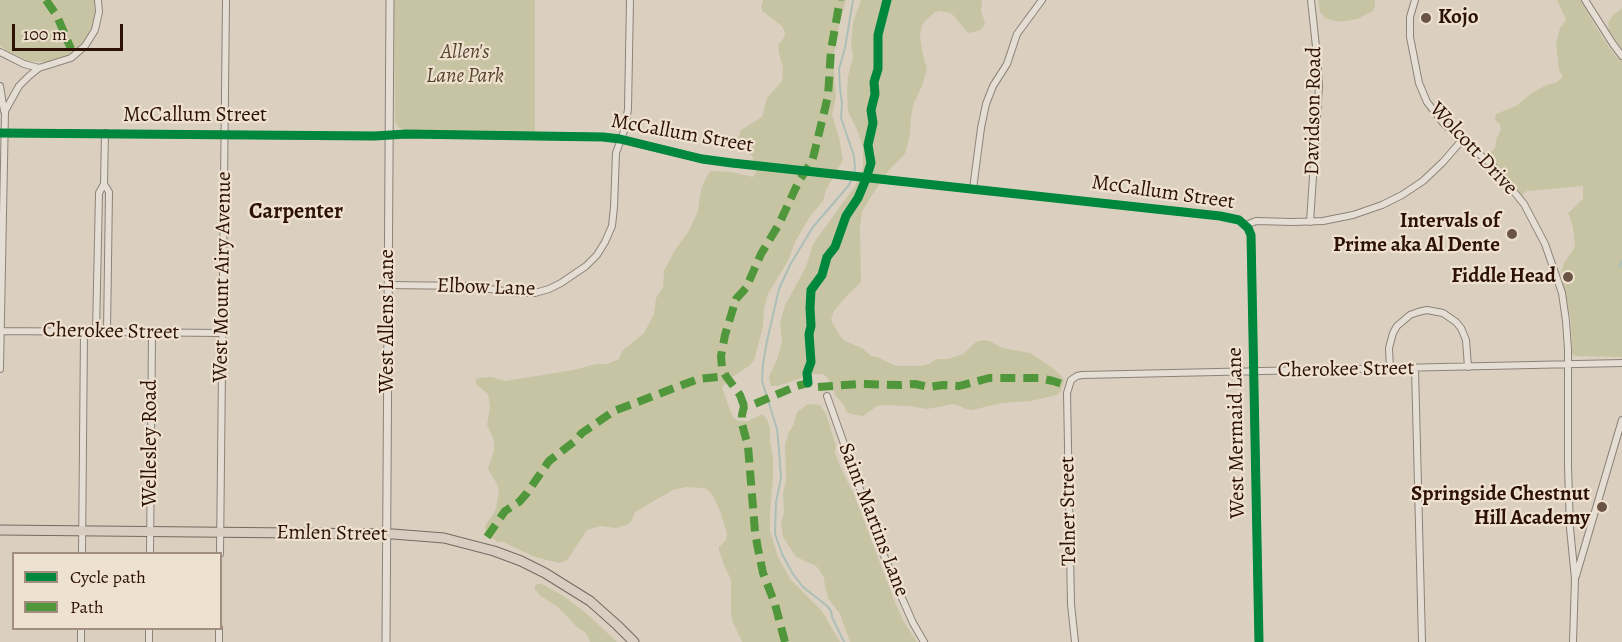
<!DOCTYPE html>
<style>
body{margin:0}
#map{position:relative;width:1622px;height:642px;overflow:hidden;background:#dbd0c0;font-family:Alegreya,serif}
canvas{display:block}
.legend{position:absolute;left:12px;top:552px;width:210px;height:78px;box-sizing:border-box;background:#efe1cf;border:2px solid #a18e7e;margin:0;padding:8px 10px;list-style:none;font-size:18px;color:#2c1104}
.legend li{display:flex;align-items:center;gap:12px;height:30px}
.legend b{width:30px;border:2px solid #a18e7e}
.scale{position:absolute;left:12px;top:24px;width:111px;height:27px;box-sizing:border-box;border:3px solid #2c1104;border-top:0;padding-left:8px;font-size:18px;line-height:21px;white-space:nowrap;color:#2c1104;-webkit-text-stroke:4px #efe1cf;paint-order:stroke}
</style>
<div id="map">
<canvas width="1622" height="642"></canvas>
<ul class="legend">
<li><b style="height:8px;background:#00873e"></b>Cycle path</li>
<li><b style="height:8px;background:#4f973a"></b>Path</li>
</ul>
<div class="scale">100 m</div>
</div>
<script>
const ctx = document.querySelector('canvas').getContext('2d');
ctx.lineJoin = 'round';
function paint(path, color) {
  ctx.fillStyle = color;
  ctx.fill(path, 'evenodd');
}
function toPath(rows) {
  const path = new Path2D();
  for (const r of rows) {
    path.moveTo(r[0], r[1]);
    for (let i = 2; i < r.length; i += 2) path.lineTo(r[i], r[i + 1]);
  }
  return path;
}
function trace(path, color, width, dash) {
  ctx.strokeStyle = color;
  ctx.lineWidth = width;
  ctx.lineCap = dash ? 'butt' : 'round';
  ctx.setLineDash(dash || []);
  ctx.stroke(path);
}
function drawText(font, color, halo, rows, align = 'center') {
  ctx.font = font + ' Alegreya,serif';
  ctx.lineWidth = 4.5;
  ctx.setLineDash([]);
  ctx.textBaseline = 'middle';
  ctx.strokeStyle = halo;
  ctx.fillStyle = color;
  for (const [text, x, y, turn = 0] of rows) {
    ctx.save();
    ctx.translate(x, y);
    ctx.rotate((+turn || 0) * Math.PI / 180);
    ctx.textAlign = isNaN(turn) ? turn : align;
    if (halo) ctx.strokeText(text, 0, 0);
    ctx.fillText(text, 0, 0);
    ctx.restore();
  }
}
const green = toPath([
 [0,0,94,0,95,13,93,24,88,35,81,45,68,56,46,62,28,61,7,51,0,45],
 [394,0,535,0,535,131,405,130,398,127,395,122,395,115],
 [763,0,846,0,837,33,833,60,836,96,832,115,839,137,843,160,826,190,823,201,811,215,795,242,788,261,768,294,764,308,763,327,754,360,749,366,729,379,722,388,732,415,735,419,739,421,748,421,762,414,767,419,770,429,770,441,773,457,773,479,770,511,770,531,778,557,791,580,822,611,840,642,742,642,732,620,731,614,731,580,724,565,719,550,719,547,726,540,727,533,720,511,713,496,707,489,703,488,686,487,673,490,635,512,632,520,629,524,616,528,600,526,587,530,572,553,566,561,559,563,535,557,503,542,498,542,488,536,486,533,485,526,490,518,493,515,496,508,499,490,497,484,488,469,494,451,494,440,487,425,490,408,489,399,488,394,476,384,476,379,478,378,491,377,505,381,574,370,596,364,607,364,619,359,622,351,644,333,654,314,656,298,663,287,664,271,675,250,689,231,698,211,701,189,707,176,711,171,731,172,753,177,756,173,753,157,746,152,739,143,738,139,741,130,762,117,767,98,782,81,783,68,779,53,778,45,784,38,785,32,782,26,762,11,761,7],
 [861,0,982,0,981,11,985,23,983,27,980,30,970,33,966,31,954,16,950,13,940,11,935,12,924,22,921,29,920,36,923,55,927,69,922,86,914,103,911,116,910,135,905,154,890,169,872,195,862,212,860,227,861,282,845,298,834,311,831,320,840,336,845,341,862,348,871,356,877,357,896,366,920,366,929,364,936,359,948,359,963,354,976,342,983,340,989,341,1003,348,1030,353,1053,368,1062,377,1064,380,1061,390,1057,395,1031,401,1002,403,972,410,966,409,957,405,953,404,927,409,908,406,885,405,877,406,863,416,851,414,846,411,844,405,835,395,829,381,826,376,822,374,812,374,778,386,771,386,770,383,769,377,777,359,782,342,780,323,785,305,806,267,813,244,855,186,863,168,863,148,858,132,848,111,847,92,848,76,853,57,851,44,853,22],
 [1318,0,1375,0,1375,5,1373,11,1357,19,1338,22,1325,18,1320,12],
 [1557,0,1580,0,1602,37,1616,57,1622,61,1622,357,1575,356,1572,353,1571,320,1561,274,1564,263,1573,250,1575,246,1573,227,1568,213,1583,199,1583,186,1527,191,1522,195,1501,169,1487,155,1495,148,1497,137,1501,130,1500,124,1495,120,1496,114,1516,106,1533,92,1549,84,1555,83,1563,77,1559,70,1556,44,1560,28,1566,20],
 [1622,8,1622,49,1609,30,1608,23,1612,16],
 [808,404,820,405,826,414,836,446,835,453,840,466,855,497,894,600,903,620,917,642,850,642,840,614,828,598,825,587,824,578,818,568,814,565,796,557,783,537,781,522,784,513,783,493,786,480,785,444,789,432,794,424,797,412],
 [536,584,542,584,565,597,587,614,617,642,590,642,586,633,577,627,558,607,540,596,535,589,535,586]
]);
const stream = toPath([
 [1619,267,1622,261],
 [844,642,832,617,831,611,826,605,803,587,793,574,782,554,775,534,776,502,781,478,779,450,777,429,762,381,763,364,767,341,779,289,791,263,813,227,849,185,854,175,855,167,854,156,841,118,842,103,840,89,839,69,845,48,853,0]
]);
const minor = toPath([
 [1415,0,1410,17,1410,37,1419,83,1427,102,1444,124,1492,165,1524,204,1545,244,1562,293,1566,321,1568,349,1568,466,1570,528,1575,579,1573,642],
 [1585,0,1613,44,1622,56],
 [0,52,24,64,39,68,71,58,85,46,95,30,99,12,98,0],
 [0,86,4,111],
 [0,133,375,136,406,134,603,137,620,139,702,159,732,163,1220,216,1239,220,1248,228,1251,235,1259,642],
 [104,184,109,192,107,332],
 [973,189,981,128,986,104,993,86,1007,64,1017,34,1042,0],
 [1310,222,1319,86,1317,56,1311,0],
 [1246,225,1256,221,1292,222,1323,221,1353,215,1382,205,1402,195,1423,181,1443,162,1462,140],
 [388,285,468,286,519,293,535,293,549,289,561,283,586,266,597,255,605,242,612,226,614,207,616,153,625,128,628,109,630,0],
 [0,331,222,333],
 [96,332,99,193,104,184,105,133],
 [1415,368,1422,642],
 [0,369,5,111,19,86,29,76,39,68],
 [1390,369,1389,348,1393,333,1397,326,1410,315,1418,312,1427,310,1443,313,1456,322,1461,328,1466,340,1468,367],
 [827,396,882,551,902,598,913,623,924,642],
 [82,554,84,332],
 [150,554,152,333],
 [220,554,226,0],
 [1576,576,1622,420],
 [81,642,81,628],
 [149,642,149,628],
 [219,642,219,628],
 [1075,642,1071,604,1067,393,1071,380,1077,376,1082,375,1622,363]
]);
const tertiary = toPath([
 [386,642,390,0]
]);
const primary = toPath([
 [0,530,393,534,444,538,494,551,521,561,545,573,590,601,617,625,634,642]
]);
const quiet = toPath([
 [46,0,57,16,71,49],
 [818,387,859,384,900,385,915,384,929,387,943,385,959,386,989,378,1039,378,1053,381,1068,386],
 [744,406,740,395,726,376,722,368,721,356,725,335,736,299,746,288,761,254,779,224,799,181,812,161,814,154,828,96,831,50,840,0],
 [487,537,505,511,519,502,527,493,549,461,575,441,582,433,614,411,698,379,726,376],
 [785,642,775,604,763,573,758,549,755,532,748,446,742,424,742,415,744,406,752,405,797,386,808,383,807,378]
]);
const cycleway = toPath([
 [0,133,375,136,406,134,603,137,620,139,702,159,732,163,1220,216,1239,220,1248,228,1251,235,1259,642],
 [808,383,807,373,811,362,809,334,811,326,810,308,811,290,822,275,827,257,835,247,846,216,858,198,866,179,871,163,868,145,873,123,871,110,875,94,874,82,878,69,878,35,887,0]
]);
const markers = [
 [1426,18,6,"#695446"],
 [1512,234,6,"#695446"],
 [1568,277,6,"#695446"],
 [1602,507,6,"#695446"]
];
const poiNames = [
 ["Kojo",1438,18,"left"],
 ["Intervals of",1500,222],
 ["Prime aka Al Dente",1500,246],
 ["Fiddle Head",1556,277],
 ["Springside Chestnut",1590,495],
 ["Hill Academy",1590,519]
];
const parkNames = [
 ["Allen's",465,53],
 ["Lane Park",465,77]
];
const streetNames = [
 ["Davidson Road",1314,111,-89],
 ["McCallum Street",195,116],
 ["McCallum Street",682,134,10],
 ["Wolcott Drive",1473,149,47],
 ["McCallum Street",1163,193,8],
 ["West Mount Airy Avenue",223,277,-89],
 ["Elbow Lane",486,288,2],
 ["West Allens Lane",388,321,-90],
 ["Cherokee Street",111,332,1],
 ["Cherokee Street",1346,370,-1],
 ["West Mermaid Lane",1237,433,-91],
 ["Wellesley Road",151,443,-90],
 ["Telner Street",1069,511,-91],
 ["Saint Martins Lane",873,520,69],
 ["Emlen Street",332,534,1]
];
const neighbourhoodNames = [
 ["Carpenter",296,213]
];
paint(green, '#c7c4a3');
trace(stream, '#abbeb8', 2);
trace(minor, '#8c8378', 8);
trace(tertiary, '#8c8378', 9);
trace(primary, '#746a60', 11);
trace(minor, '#e4ded5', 6);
trace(tertiary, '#e4ded5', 7);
trace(primary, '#d7cdc1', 9);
trace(quiet, '#4f973a', 8, [15, 8]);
trace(cycleway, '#00873e', 9);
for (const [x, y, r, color] of markers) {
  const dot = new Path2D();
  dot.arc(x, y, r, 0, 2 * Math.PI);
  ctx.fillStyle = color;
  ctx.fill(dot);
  trace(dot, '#efe1cf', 2);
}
drawText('bold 21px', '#2c1104', '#efe1cf', poiNames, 'right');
drawText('italic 21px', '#56442d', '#efe1cf', parkNames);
drawText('21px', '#2c1104', '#efe1cf', streetNames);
drawText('bold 22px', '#2c1104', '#efe1cf', neighbourhoodNames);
</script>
